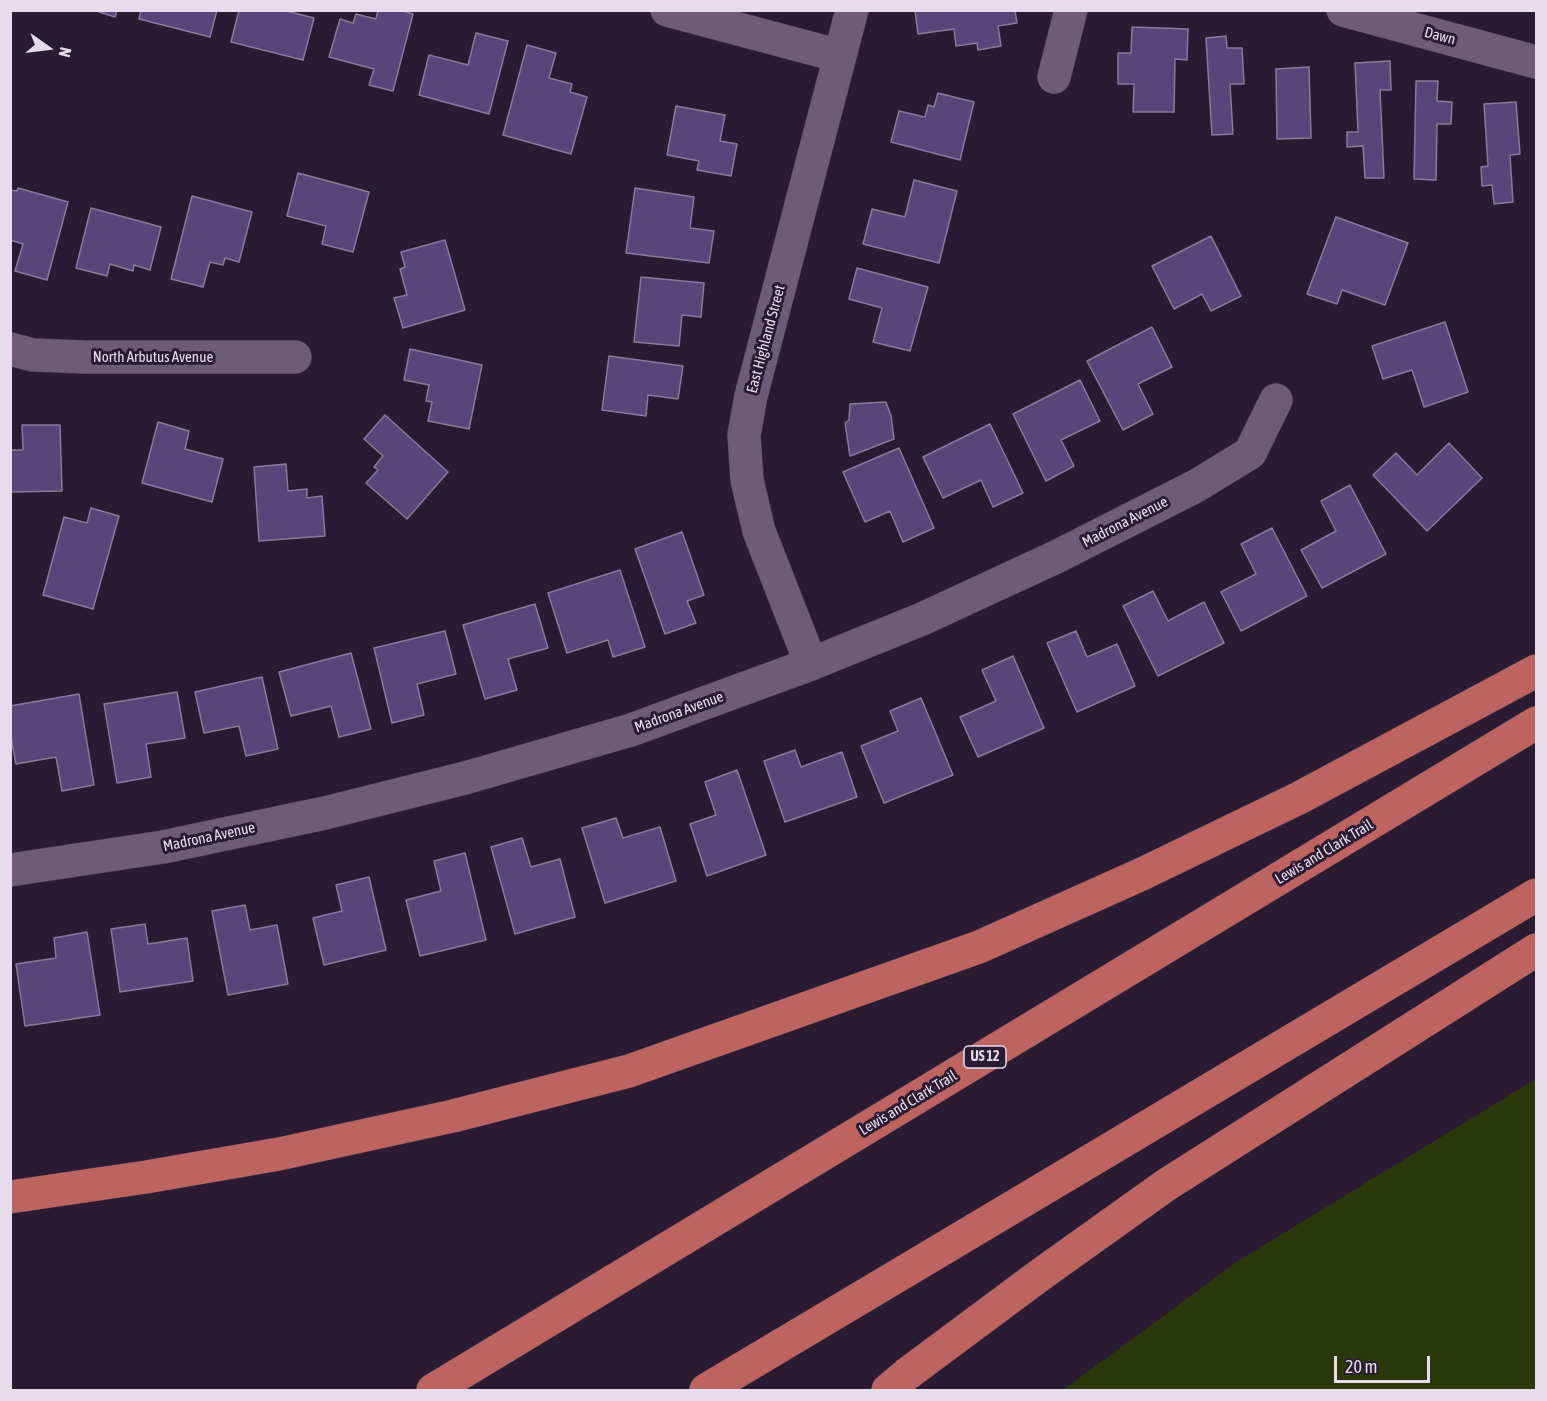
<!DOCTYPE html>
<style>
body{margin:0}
#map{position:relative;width:1547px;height:1401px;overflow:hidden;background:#2b1b32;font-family:"Asap Condensed",sans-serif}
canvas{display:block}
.frame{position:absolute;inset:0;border:12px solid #e7dcec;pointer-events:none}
.north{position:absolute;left:18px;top:18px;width:60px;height:60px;-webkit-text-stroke:4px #2b1b32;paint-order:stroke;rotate:104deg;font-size:16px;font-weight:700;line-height:24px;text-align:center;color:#e7dcec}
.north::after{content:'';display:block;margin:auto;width:21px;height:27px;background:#e7dcec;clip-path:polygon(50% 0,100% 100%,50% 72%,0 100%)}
.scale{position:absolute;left:1334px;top:1356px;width:96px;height:27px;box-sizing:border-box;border:3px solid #e7dcec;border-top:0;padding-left:8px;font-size:18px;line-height:21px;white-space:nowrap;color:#e7dcec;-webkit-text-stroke:4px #2b1b32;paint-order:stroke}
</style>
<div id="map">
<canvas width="1547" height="1401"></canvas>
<div class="frame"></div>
<div class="north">N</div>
<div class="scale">20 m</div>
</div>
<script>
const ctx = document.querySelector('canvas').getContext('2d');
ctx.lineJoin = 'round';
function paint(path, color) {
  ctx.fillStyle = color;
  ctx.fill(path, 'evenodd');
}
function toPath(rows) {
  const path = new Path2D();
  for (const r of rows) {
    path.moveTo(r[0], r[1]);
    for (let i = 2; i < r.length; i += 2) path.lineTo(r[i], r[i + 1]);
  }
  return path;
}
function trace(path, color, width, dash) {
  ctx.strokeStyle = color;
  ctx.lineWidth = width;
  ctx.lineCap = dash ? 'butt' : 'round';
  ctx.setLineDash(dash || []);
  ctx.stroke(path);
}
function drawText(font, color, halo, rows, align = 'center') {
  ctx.font = font + ' "Asap Condensed",sans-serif';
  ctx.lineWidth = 6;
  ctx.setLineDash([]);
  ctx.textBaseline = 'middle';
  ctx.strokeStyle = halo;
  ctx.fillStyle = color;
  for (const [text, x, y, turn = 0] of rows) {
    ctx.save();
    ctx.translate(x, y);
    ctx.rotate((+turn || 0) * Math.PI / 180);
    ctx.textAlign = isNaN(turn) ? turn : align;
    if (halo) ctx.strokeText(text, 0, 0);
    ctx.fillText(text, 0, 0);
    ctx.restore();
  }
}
const green = toPath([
 [1536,1079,1536,1390,1063,1390,1238,1261]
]);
const building = toPath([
 [93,10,117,10,115,17,93,10],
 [141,10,217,10,210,37,139,19,141,10],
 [239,10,282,10,314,18,303,60,231,42,239,10],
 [378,10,398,10,413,14,393,91,369,85,374,69,329,57,340,19,353,23,356,14,376,19,378,10],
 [1015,10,1017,23,998,26,1001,46,978,50,977,43,956,46,954,29,918,34,915,11,1015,10],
 [1132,27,1188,29,1187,60,1175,59,1174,112,1133,112,1134,84,1118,84,1118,53,1131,53,1132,27],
 [476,33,508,41,489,114,419,95,429,55,468,65,476,33],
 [1226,36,1227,48,1242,48,1244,84,1230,84,1233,134,1212,135,1206,38,1226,36],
 [527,45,556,53,549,78,572,84,570,92,587,97,571,154,503,135,527,45],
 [1390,61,1391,90,1380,90,1384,178,1365,178,1363,146,1347,147,1347,132,1358,132,1355,63,1390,61],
 [1309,67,1311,138,1277,139,1276,69,1309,67],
 [1416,81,1438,81,1437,101,1452,102,1451,124,1437,124,1436,180,1414,179,1416,81],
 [938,93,974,102,960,160,891,142,899,111,925,117,928,105,934,107,938,93],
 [1516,102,1520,154,1510,155,1513,202,1494,204,1492,185,1482,186,1481,167,1488,166,1484,104,1516,102],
 [676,106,725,115,720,141,737,144,731,176,697,170,699,161,667,155,676,106],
 [298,173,369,192,353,252,322,244,326,226,287,216,298,173],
 [914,180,957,191,939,263,863,244,872,209,905,217,914,180],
 [18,188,68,202,47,280,15,271,23,244,10,240,10,190,17,191,18,188],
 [635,188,694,197,690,228,714,231,709,263,626,253,635,188],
 [192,196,252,212,239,262,225,258,223,265,210,262,203,287,171,279,192,196],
 [91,208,161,227,150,270,134,265,133,271,110,264,107,276,76,268,91,208],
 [1336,217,1408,243,1385,305,1342,290,1337,304,1307,294,1336,217],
 [1211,236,1241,296,1211,311,1202,294,1174,309,1152,266,1211,236],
 [445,240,465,310,403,328,394,298,407,295,400,269,405,267,401,252,445,240],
 [857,268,928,287,910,351,873,342,882,308,849,299,857,268],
 [641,277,704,283,701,317,682,315,679,346,634,342,641,277],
 [1445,322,1468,392,1424,407,1412,370,1383,379,1372,346,1445,322],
 [1152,327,1172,367,1138,384,1153,414,1123,430,1087,361,1152,327],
 [410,349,482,365,469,429,428,421,432,402,426,401,429,385,404,380,410,349],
 [609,356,683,366,678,399,648,395,646,416,602,410,609,356],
 [1080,380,1100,421,1061,440,1074,466,1046,481,1013,414,1080,380],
 [886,402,891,416,894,439,850,456,845,423,849,420,850,404,886,402],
 [385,415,448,472,407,519,366,483,378,470,374,467,383,456,364,439,385,415],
 [158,422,189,431,185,449,223,459,212,502,142,483,158,422],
 [990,424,1023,493,993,507,981,480,943,498,923,457,990,424],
 [22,425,60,425,62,491,10,492,10,450,23,450,22,425],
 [1449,443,1482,478,1427,531,1373,475,1396,453,1417,475,1449,443],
 [899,448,934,528,903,542,890,511,865,522,843,472,899,448],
 [286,464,288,491,307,489,307,498,322,496,325,536,259,541,254,467,286,464],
 [1350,485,1386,554,1322,588,1301,550,1336,531,1321,501,1350,485],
 [91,508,119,516,93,609,43,595,64,517,87,523,91,508],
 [1272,528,1307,596,1241,631,1221,592,1256,574,1241,544,1272,528],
 [682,532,704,595,687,601,696,623,665,634,635,549,682,532],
 [620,570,645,647,613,657,608,640,567,653,548,593,620,570],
 [1153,591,1168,621,1204,602,1224,643,1158,676,1123,606,1153,591],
 [535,604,548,648,508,659,517,690,485,699,463,625,535,604],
 [445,631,456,674,417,684,424,715,392,723,374,648,445,631],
 [1076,631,1087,657,1117,644,1135,686,1077,712,1047,643,1076,631],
 [351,653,371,729,339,737,331,706,291,716,279,672,351,653],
 [1013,656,1044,728,978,757,960,717,996,701,982,670,1013,656],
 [262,677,278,749,246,756,239,726,204,733,195,692,262,677],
 [177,692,185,738,146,744,151,777,117,783,104,704,177,692],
 [79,694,94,785,62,791,56,757,16,764,10,732,10,706,79,694],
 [921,698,953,775,884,803,861,746,898,731,890,711,921,698],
 [795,750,801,767,842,752,857,797,785,822,764,761,795,750],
 [737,770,766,855,707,876,690,824,716,815,705,782,737,770],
 [616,818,623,838,660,827,676,881,605,903,582,828,616,818],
 [522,838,531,867,560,859,575,917,515,934,491,847,522,838],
 [465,853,486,940,420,956,406,900,441,891,434,861,465,853],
 [369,877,386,950,324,965,313,918,342,911,336,885,369,877],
 [245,905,250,930,277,925,288,984,228,995,212,911,245,905],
 [145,924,148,944,187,938,193,981,120,992,111,929,145,924],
 [87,932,100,1015,25,1026,16,964,56,958,54,938,87,932]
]);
const street = toPath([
 [667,10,840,56],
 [1343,10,1536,62],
 [1054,77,1071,10],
 [10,349,33,355,85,357,295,357],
 [811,664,759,531,747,480,744,435,751,396,852,10],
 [10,870,163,847,325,813,465,778,631,730,811,664,922,619,1056,557,1196,486,1250,453,1276,400]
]);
const highway = toPath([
 [10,1197,146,1177,279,1154,453,1116,629,1071,979,947,1142,874,1299,798,1536,671],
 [433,1390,1536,723],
 [706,1390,1536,895],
 [888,1390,907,1374,1040,1275,1166,1185,1536,950]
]);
const shields = [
 [985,1057,42]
];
const shieldNames = [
 ["US 12",985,1057]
];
const streetNames = [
 ["Dawn",1440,36,15],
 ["East Highland Street",766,339,-75],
 ["North Arbutus Avenue",153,357],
 ["Madrona Avenue",1125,522,-27],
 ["Madrona Avenue",679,712,-20],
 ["Madrona Avenue",209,837,-12],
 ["Lewis and Clark Trail",1324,852,-31],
 ["Lewis and Clark Trail",908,1103,-31]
];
paint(green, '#2b390a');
paint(building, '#594579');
trace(building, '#867b9b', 1.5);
trace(street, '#46394c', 34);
trace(highway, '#46394c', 34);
trace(street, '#6e5c77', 33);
trace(highway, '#bd6460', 33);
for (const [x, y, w] of shields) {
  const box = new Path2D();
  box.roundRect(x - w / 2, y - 11, w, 22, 4.5);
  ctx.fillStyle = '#2b1b32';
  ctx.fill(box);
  trace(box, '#e7dcec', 1.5);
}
drawText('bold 14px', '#e7dcec', null, shieldNames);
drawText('15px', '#e7dcec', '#2b1b32', streetNames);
</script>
